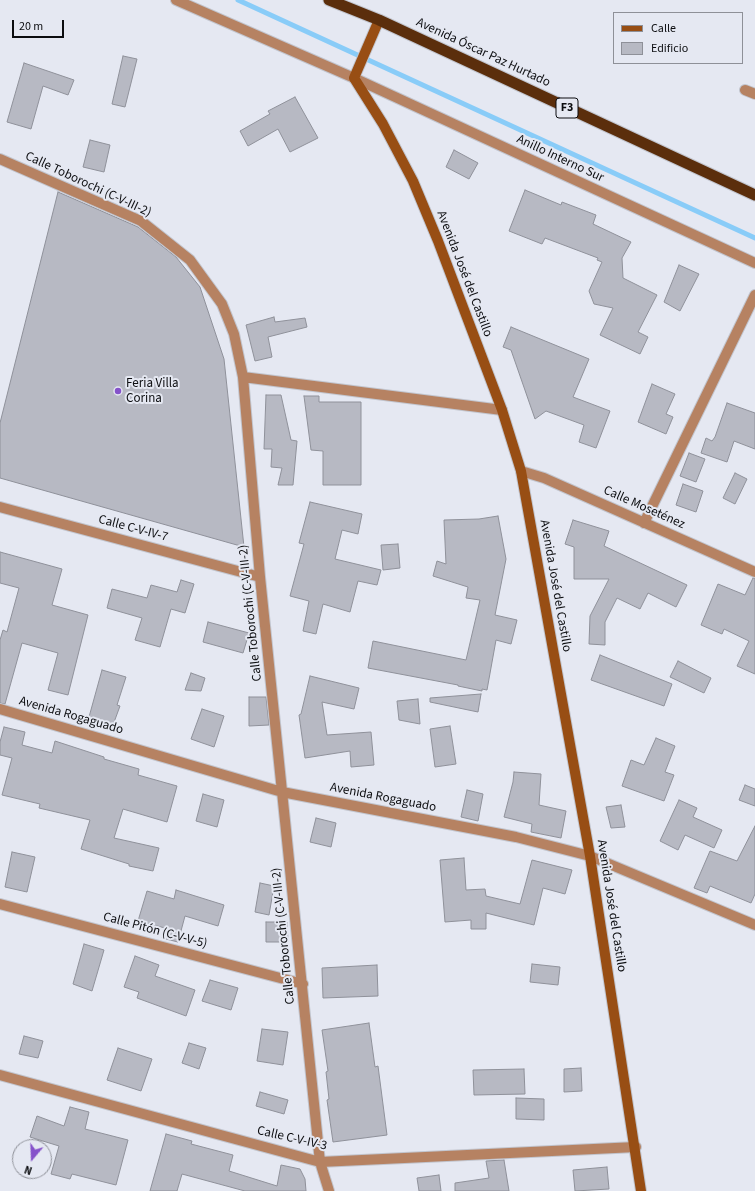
<!DOCTYPE html>
<meta charset="utf-8">
<style>
body{margin:0}
#map{position:relative;width:755px;height:1191px;overflow:hidden;background:#e5e8f2;font-family:"Source Sans 3",sans-serif}
canvas{display:block}
.legend{position:absolute;left:613px;top:12px;width:130px;height:52px;box-sizing:border-box;background:#e5e8f2;border:1px solid #8e9098;margin:0;padding:5px 7px;list-style:none;font-size:12px;color:#0c0d10}
.legend li{display:flex;align-items:center;gap:8px;height:20px}
.legend b{width:20px;border:1px solid #8e9098}
.north{position:absolute;left:12px;top:1139px;width:40px;height:40px;box-sizing:border-box;background:#e5e8f2;border:1px solid #8e9098;border-radius:50%;rotate:199deg;font-size:11px;font-weight:700;line-height:16px;text-align:center;color:#0c0d10}
.north::after{content:'';display:block;margin:auto;width:14px;height:18px;background:#8552ca;clip-path:polygon(50% 0,100% 100%,50% 72%,0 100%)}
.scale{position:absolute;left:12px;top:20px;width:52px;height:18px;box-sizing:border-box;border:2px solid #0c0d10;border-top:0;padding-left:5px;font-size:12px;line-height:14px;white-space:nowrap;color:#0c0d10;-webkit-text-stroke:3px #e5e8f2;paint-order:stroke}
</style>
<div id="map">
<canvas width="755" height="1191"></canvas>
<ul class="legend">
<li><b style="height:5px;background:#984e14"></b>Calle</li>
<li><b style="height:11px;background:#b7b9c3"></b>Edificio</li>
</ul>
<div class="north">N</div>
<div class="scale">20 m</div>
</div>
<script>
const ctx = document.querySelector('canvas').getContext('2d');
ctx.lineJoin = 'round';
function toPath(rows) {
  const path = new Path2D();
  for (const r of rows) {
    path.moveTo(r[0], r[1]);
    for (let i = 2; i < r.length; i += 2) path.lineTo(r[i], r[i + 1]);
  }
  return path;
}
function trace(path, color, width, dash) {
  ctx.strokeStyle = color;
  ctx.lineWidth = width;
  ctx.lineCap = dash ? 'butt' : 'round';
  ctx.setLineDash(dash || []);
  ctx.stroke(path);
}
function paint(path, color) {
  ctx.fillStyle = color;
  ctx.fill(path, 'evenodd');
}
function drawText(font, color, halo, rows, align = 'center') {
  ctx.font = font + ' "Source Sans 3",sans-serif';
  ctx.lineWidth = 4;
  ctx.setLineDash([]);
  ctx.textBaseline = 'middle';
  ctx.strokeStyle = halo;
  ctx.fillStyle = color;
  for (const [text, x, y, turn = 0] of rows) {
    ctx.save();
    ctx.translate(x, y);
    ctx.rotate((+turn || 0) * Math.PI / 180);
    ctx.textAlign = isNaN(turn) ? turn : align;
    if (halo) ctx.strokeText(text, 0, 0);
    ctx.fillText(text, 0, 0);
    ctx.restore();
  }
}
const stream = toPath([
 [238,0,755,238]
]);
const building = toPath([
 [123,56,137,59,125,107,112,104,123,56],
 [24,63,74,80,68,95,43,86,31,129,7,122,24,63],
 [295,97,318,138,290,152,278,129,248,146,240,131,270,114,268,111,295,97],
 [90,140,110,145,104,172,83,167,90,140],
 [454,150,478,163,469,179,446,167,454,150],
 [525,190,561,205,562,202,596,215,593,224,631,242,622,258,623,278,657,295,638,332,648,337,640,354,600,335,613,308,594,304,589,291,602,262,597,260,598,258,545,238,542,244,509,231,525,190],
 [58,192,138,227,176,257,200,287,224,359,244,547,0,478,0,423,58,192],
 [679,265,699,274,680,311,664,302,679,265],
 [274,317,275,322,305,318,307,327,268,337,272,357,255,361,246,325,274,317],
 [511,327,589,359,573,397,610,411,596,448,579,442,584,425,546,411,535,419,511,350,503,347,511,327],
 [652,384,675,394,666,414,673,417,666,434,638,422,652,384],
 [266,395,281,395,291,440,297,441,293,485,278,485,282,468,271,467,272,449,264,449,266,395],
 [304,396,319,396,319,402,361,402,361,485,323,485,323,451,311,450,304,396],
 [727,403,755,413,755,449,734,441,727,462,701,453,706,438,712,441,715,437,727,403],
 [689,453,705,459,696,482,680,476,689,453],
 [735,473,747,479,735,504,723,498,735,473],
 [683,484,703,491,696,512,676,505,683,484],
 [310,502,362,514,358,534,342,530,335,559,381,570,377,585,358,581,350,612,323,604,316,634,303,631,309,601,290,596,304,544,299,543,310,502],
 [498,516,506,559,495,615,517,620,511,644,496,640,487,690,482,689,482,691,458,686,458,685,368,668,373,641,466,660,480,600,466,598,468,587,433,576,437,561,446,564,444,520,479,519,498,516],
 [573,520,609,531,604,546,687,585,676,607,648,593,640,609,617,598,605,622,605,645,589,644,590,616,609,579,574,579,574,547,565,544,573,520],
 [398,544,400,568,383,570,381,545,398,544],
 [0,552,62,569,52,605,88,615,68,695,48,690,58,653,22,643,5,704,0,703,0,640,3,630,7,632,19,588,0,583,0,552],
 [753,578,755,578,755,674,737,666,749,641,724,629,722,634,701,625,718,584,745,595,753,578],
 [181,580,194,584,185,613,171,609,160,647,135,640,142,618,107,608,112,589,147,598,151,585,177,592,181,580],
 [208,622,249,633,243,653,203,642,208,622],
 [600,655,672,684,664,706,591,680,600,655],
 [678,661,711,678,704,693,670,677,678,661],
 [102,670,126,677,117,705,120,706,113,725,89,717,102,670],
 [191,673,205,678,201,691,185,690,191,673],
 [310,676,359,688,354,709,322,702,327,735,371,732,374,765,351,767,350,751,305,758,299,715,301,714,310,676],
 [481,694,478,712,430,702,430,698,481,694],
 [249,697,266,697,269,725,249,726,249,697],
 [418,699,420,724,399,720,397,701,418,699],
 [202,709,224,716,214,747,191,739,202,709],
 [450,726,456,764,435,767,430,729,450,726],
 [4,727,25,732,22,745,52,753,55,741,104,757,104,759,139,769,138,775,177,786,167,822,123,809,114,838,159,848,153,871,129,866,129,864,81,849,90,820,39,808,40,804,2,795,12,758,0,755,0,742,4,727],
 [656,738,675,746,665,772,674,775,664,801,622,786,631,760,644,765,656,738],
 [514,772,541,774,539,805,566,811,561,838,531,832,532,824,504,817,513,782,514,772],
 [745,785,755,789,755,806,739,800,745,785],
 [467,790,483,794,478,821,461,817,467,790],
 [203,794,224,800,217,827,196,821,203,794],
 [679,800,697,808,693,817,722,830,714,848,685,835,678,850,660,841,679,800],
 [621,805,625,827,611,828,606,807,621,805],
 [316,818,336,823,331,847,310,842,316,818],
 [755,826,755,894,751,903,710,886,707,893,694,888,710,851,737,861,755,826],
 [12,852,35,857,27,892,5,887,12,852],
 [464,858,466,890,485,889,486,896,520,904,532,860,572,870,565,894,543,888,534,925,486,913,486,929,471,929,471,920,445,922,440,860,464,858],
 [260,883,274,886,269,915,255,912,260,883],
 [176,890,224,905,218,926,185,916,178,942,162,938,165,928,138,921,147,891,174,899,176,890],
 [266,922,287,922,288,942,266,942,266,922],
 [84,944,104,950,92,991,73,984,84,944],
 [135,956,159,965,155,976,195,990,186,1016,137,998,139,992,124,987,135,956],
 [532,964,560,967,558,985,530,982,532,964],
 [377,965,378,996,323,998,322,968,377,965],
 [210,980,238,988,231,1010,202,1001,210,980],
 [369,1023,375,1067,378,1066,387,1135,333,1142,327,1100,329,1099,326,1072,328,1071,322,1030,369,1023],
 [262,1029,288,1032,283,1065,257,1061,262,1029],
 [24,1036,43,1041,38,1058,19,1054,24,1036],
 [189,1043,206,1048,199,1069,182,1063,189,1043],
 [118,1048,152,1059,141,1091,107,1080,118,1048],
 [581,1068,582,1091,564,1092,564,1069,581,1068],
 [524,1069,525,1094,474,1095,473,1070,524,1069],
 [260,1092,288,1100,284,1114,256,1106,260,1092],
 [516,1098,544,1099,544,1120,516,1119,516,1098],
 [70,1107,89,1112,85,1129,128,1140,116,1185,72,1174,70,1179,51,1174,59,1146,30,1137,37,1116,64,1126,70,1107],
 [166,1134,192,1141,191,1144,233,1155,229,1171,277,1186,281,1165,300,1169,305,1179,306,1191,245,1191,182,1174,177,1191,150,1191,166,1134],
 [504,1160,509,1191,455,1191,455,1183,489,1178,486,1161,504,1160],
 [607,1167,609,1189,575,1191,573,1170,607,1167],
 [439,1175,441,1191,419,1191,417,1178,439,1175]
]);
const minor = toPath([
 [176,0,354,78,755,263],
 [745,90,755,94],
 [0,159,141,221,190,260,222,304,234,334,243,377,260,577,320,1162,329,1191],
 [243,377,502,410],
 [521,471,544,478,755,572],
 [0,507,260,577],
 [644,523,755,295],
 [0,709,282,792,516,837,590,856,755,925],
 [0,904,303,984],
 [0,1075,320,1162,636,1147]
]);
const secondary = toPath([
 [379,20,354,78,383,124,413,181,438,241,502,410,521,471,590,856,641,1191]
]);
const trunk = toPath([
 [329,0,379,20,755,195]
]);
const markers = [
 [118,391,4,"#8552ca"]
];
const shields = [
 [567,108,22]
];
const shieldNames = [
 ["F3",567,108]
];
const streetNames = [
 ["Avenida Óscar Paz Hurtado",483,53,25],
 ["Anillo Interno Sur",560,159,25],
 ["Calle Toborochi (C-V-III-2)",88,185,25],
 ["Avenida José del Castillo",464,274,69],
 ["Calle Moseténez",644,508,24],
 ["Calle C-V-IV-7",133,529,15],
 ["Avenida José del Castillo",555,586,80],
 ["Calle Toborochi (C-V-III-2)",251,613,-96],
 ["Avenida Rogaguado",71,716,16],
 ["Avenida Rogaguado",383,798,11],
 ["Avenida José del Castillo",611,906,81],
 ["Calle Pitón (C-V-V-5)",155,931,15],
 ["Calle Toborochi (C-V-III-2)",284,936,-96],
 ["Calle C-V-IV-3",292,1139,13]
];
const poiNames = [
 ["Feria Villa",126,384],
 ["Corina",126,399]
];
trace(stream, '#89ccf8', 5);
paint(building, '#b7b9c3');
trace(building, '#8f919a', 1);
trace(minor, '#c2c5ce', 12);
trace(secondary, '#c2c5ce', 12);
trace(trunk, '#c2c5ce', 13);
trace(minor, '#b68262', 10);
trace(secondary, '#984e14', 10);
trace(trunk, '#5b2e0c', 11);
for (const [x, y, r, color] of markers) {
  const dot = new Path2D();
  dot.arc(x, y, r, 0, 2 * Math.PI);
  ctx.fillStyle = color;
  ctx.fill(dot);
  trace(dot, '#e5e8f2', 1.5);
}
for (const [x, y, w] of shields) {
  const box = new Path2D();
  box.roundRect(x - w / 2, y - 10, w, 20, 3);
  ctx.fillStyle = '#e5e8f2';
  ctx.fill(box);
  trace(box, '#0c0d10', 1);
}
drawText('bold 12px', '#0c0d10', null, shieldNames);
drawText('13px', '#0c0d10', '#e5e8f2', streetNames);
drawText('13px', '#0c0d10', '#e5e8f2', poiNames, 'left');
</script>
